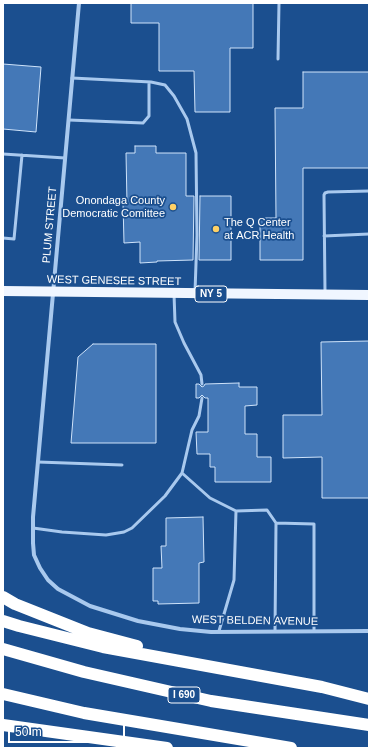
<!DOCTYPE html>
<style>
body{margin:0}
#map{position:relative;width:372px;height:751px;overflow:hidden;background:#1b4f8f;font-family:Arial,sans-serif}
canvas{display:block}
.frame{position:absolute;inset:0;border:4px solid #fff;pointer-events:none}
.scale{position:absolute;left:8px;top:725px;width:117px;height:18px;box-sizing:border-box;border:2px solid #fff;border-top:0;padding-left:5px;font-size:12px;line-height:14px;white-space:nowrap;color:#fff;-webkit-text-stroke:3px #1b4f8f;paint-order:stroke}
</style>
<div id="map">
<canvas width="372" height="751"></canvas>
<div class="frame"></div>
<div class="scale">50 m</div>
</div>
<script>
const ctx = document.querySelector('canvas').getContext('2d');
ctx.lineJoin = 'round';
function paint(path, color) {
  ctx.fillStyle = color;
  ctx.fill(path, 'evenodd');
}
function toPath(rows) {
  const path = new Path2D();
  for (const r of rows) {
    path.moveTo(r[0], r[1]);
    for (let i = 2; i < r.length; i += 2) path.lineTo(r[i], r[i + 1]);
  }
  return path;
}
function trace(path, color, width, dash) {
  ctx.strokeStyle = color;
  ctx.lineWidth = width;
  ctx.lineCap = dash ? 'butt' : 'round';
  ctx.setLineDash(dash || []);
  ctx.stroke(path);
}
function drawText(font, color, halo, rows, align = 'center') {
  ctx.font = font + ' Arial,sans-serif';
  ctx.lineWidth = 3.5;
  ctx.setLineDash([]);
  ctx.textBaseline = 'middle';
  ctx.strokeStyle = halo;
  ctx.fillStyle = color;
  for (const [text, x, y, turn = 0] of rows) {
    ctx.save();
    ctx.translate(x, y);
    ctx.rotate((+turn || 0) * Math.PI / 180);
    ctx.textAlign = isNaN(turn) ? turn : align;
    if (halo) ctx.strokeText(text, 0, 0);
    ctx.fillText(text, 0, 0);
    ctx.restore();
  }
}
const building = toPath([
 [131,3,253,3,253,48,230,48,230,112,195,112,194,71,159,71,159,23,131,23,131,3],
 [3,64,41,67,36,132,3,129,3,64],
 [303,72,369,72,369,168,303,168,303,260,260,260,260,218,276,218,275,108,303,108,303,72],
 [135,146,156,146,156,153,186,153,186,196,194,196,193,260,157,261,157,262,140,263,140,242,124,243,123,203,127,203,126,153,135,153,135,146],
 [200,196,231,196,231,260,199,260,200,196],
 [369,341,369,498,322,498,322,457,283,458,283,415,322,415,321,342,369,341],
 [93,344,156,344,156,443,71,443,78,357,93,344],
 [239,383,239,387,257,387,257,405,245,406,245,434,257,434,257,457,271,457,271,482,215,482,215,467,210,467,210,454,197,454,196,432,208,432,208,398,205,398,202,395,199,398,196,398,196,384,199,384,202,387,204,386,205,384,239,383],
 [203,517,204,562,199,563,199,603,158,604,158,601,153,601,153,568,162,568,161,546,166,546,166,518,203,517]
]);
const lane = toPath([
 [278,59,279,3],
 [72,78,151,82,165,85,174,96,187,119,196,153,197,235,195,292],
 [69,120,143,123,149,116,149,82],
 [3,154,65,158],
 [324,236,369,234],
 [3,238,14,239,22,155],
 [325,292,324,195,325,193,328,192,369,191],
 [174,294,175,322,184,343,201,375,202,384],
 [38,462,122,465],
 [182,473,192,430,199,416,202,398],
 [33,528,62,532,106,535,124,532,132,528,165,496,182,473,210,498,236,511],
 [219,631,234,580,236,511,267,510,276,523,314,524,314,631],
 [275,631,276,523]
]);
const street = toPath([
 [79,3,33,517,33,543,34,555,40,568,48,580,58,589,90,606,138,621,180,629,211,632,369,631]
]);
const primary = toPath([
 [3,291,369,295]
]);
const highway = toPath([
 [3,597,15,604,88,633,137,646],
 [3,621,19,626,103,647,322,687,369,699],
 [3,649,84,672,211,701,369,725],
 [3,694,84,713,291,748],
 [3,725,167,748]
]);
const markers = [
 [173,207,4,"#ffd166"],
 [216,229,4,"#ffd166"]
];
const shields = [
 [211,294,32],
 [184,695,32]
];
const shieldNames = [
 ["NY 5",211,294],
 ["I 690",184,695]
];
const poiNames = [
 ["Onondaga County",165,201],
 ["Democratic Comittee",165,214],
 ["The Q Center",224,223,"left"],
 ["at ACR Health",224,236,"left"]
];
const streetNames = [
 ["PLUM STREET",50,225,-85],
 ["WEST GENESEE STREET",114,281,1],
 ["WEST BELDEN AVENUE",255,621,1]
];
paint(building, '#4478b7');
trace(building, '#cfe3fa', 1);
trace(lane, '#a9c9ee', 3);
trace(street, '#a9c9ee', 4);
trace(primary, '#f0f6ff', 10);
trace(highway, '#fff', 12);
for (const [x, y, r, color] of markers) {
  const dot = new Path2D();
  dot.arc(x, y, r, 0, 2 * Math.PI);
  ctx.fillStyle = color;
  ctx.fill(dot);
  trace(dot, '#1b4f8f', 1.5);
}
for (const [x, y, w] of shields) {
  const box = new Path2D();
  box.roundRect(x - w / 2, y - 8, w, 16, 3);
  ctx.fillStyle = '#1b4f8f';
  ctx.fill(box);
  trace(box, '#fff', 1);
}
drawText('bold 10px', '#fff', null, shieldNames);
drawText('11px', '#fff', '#1b4f8f', poiNames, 'right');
drawText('11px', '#fff', '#1b4f8f', streetNames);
</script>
